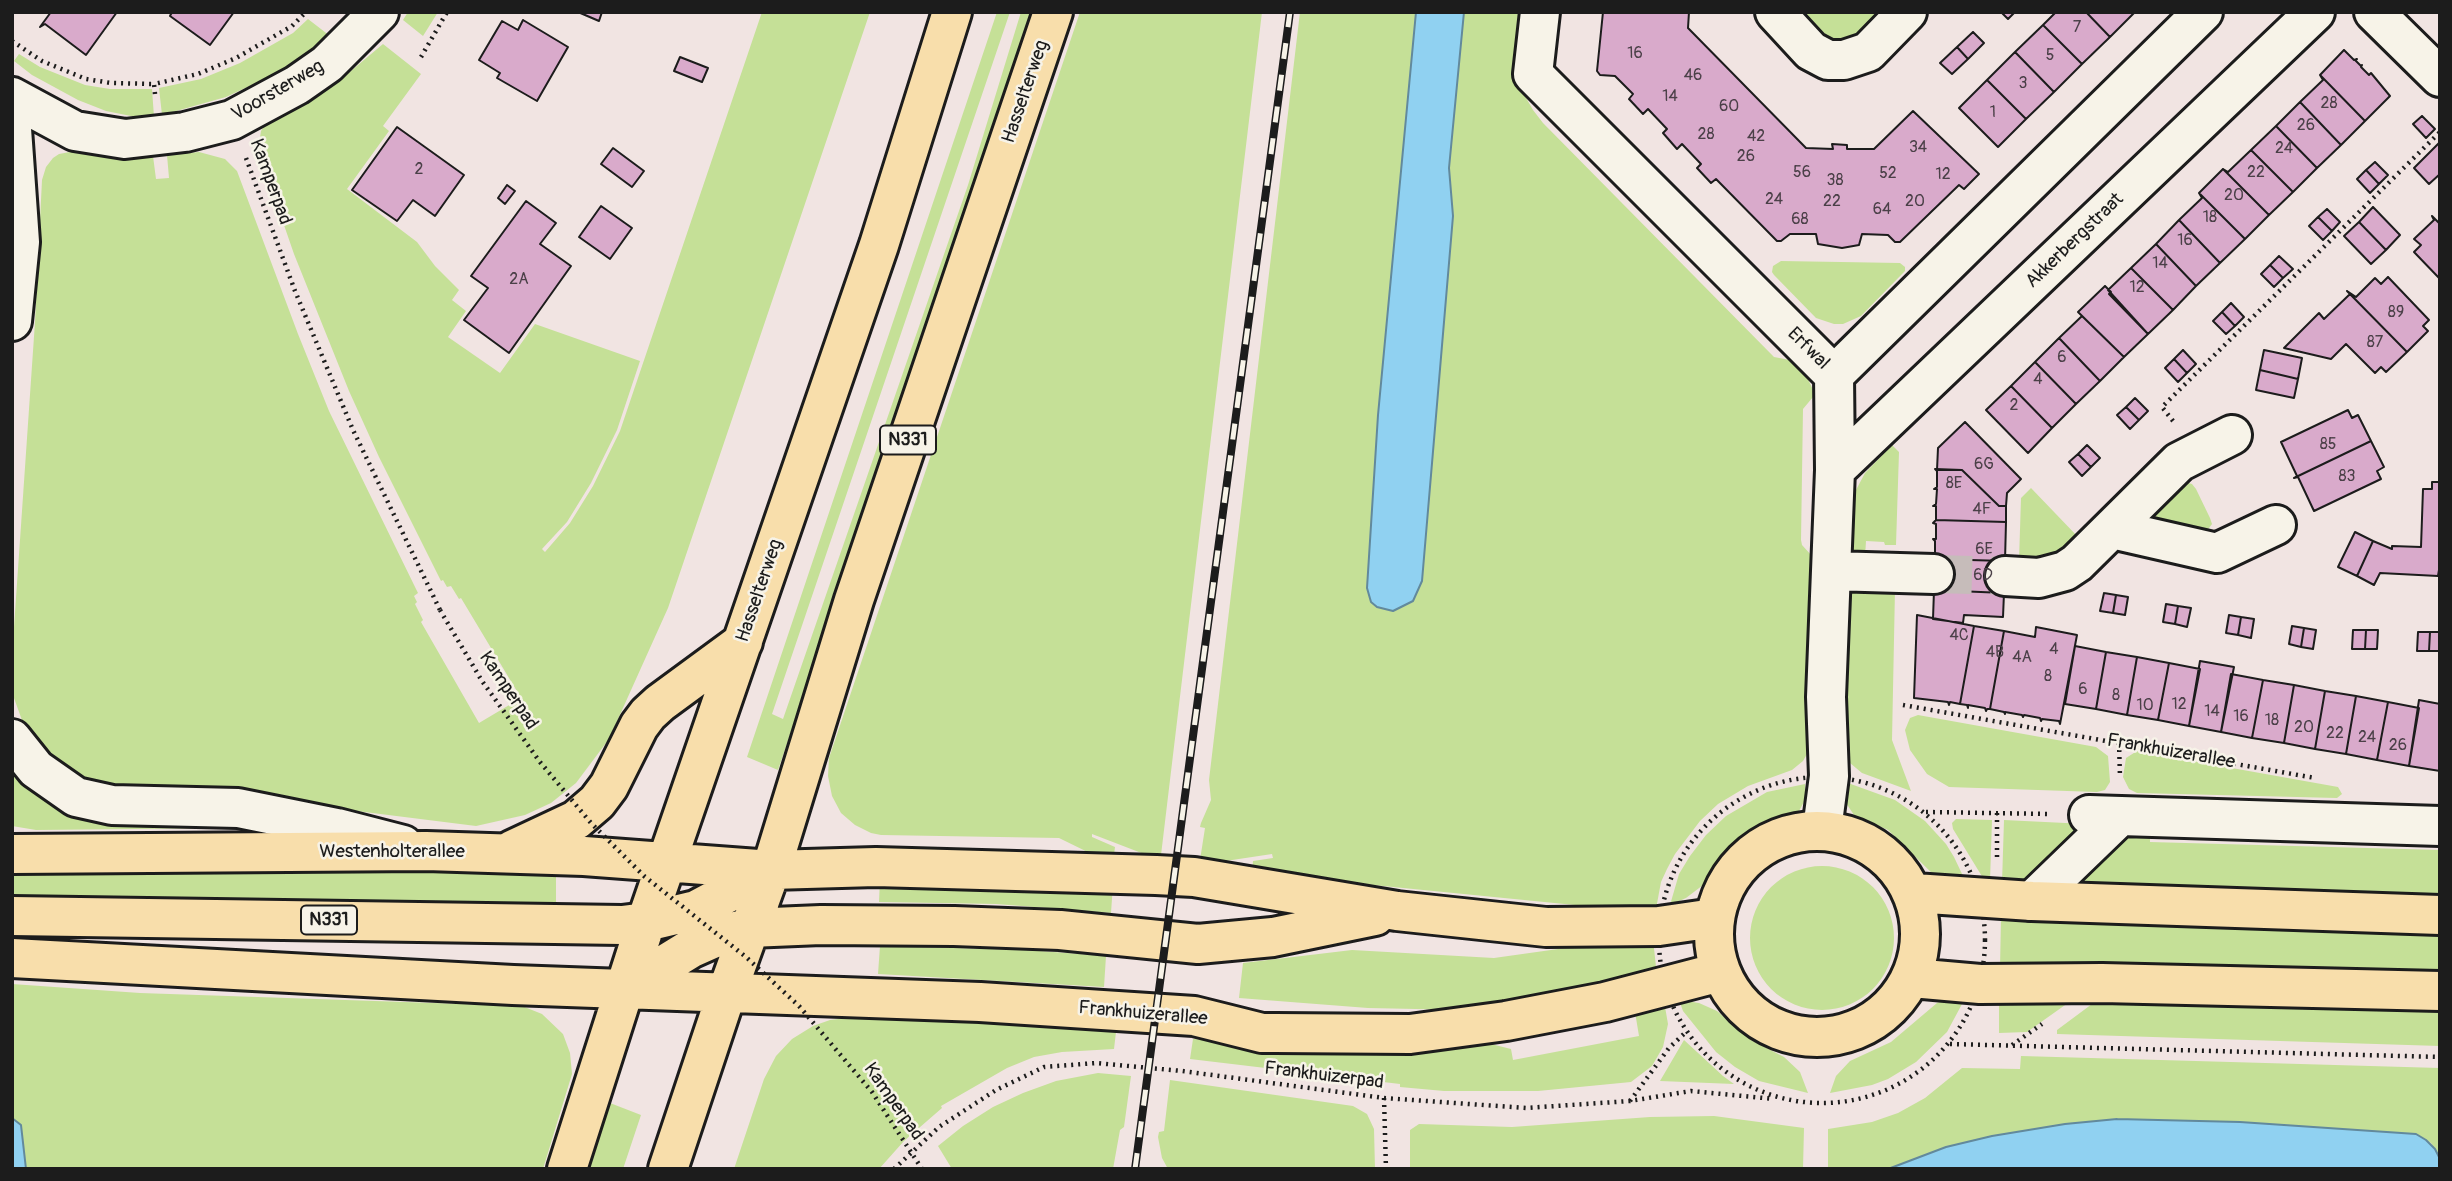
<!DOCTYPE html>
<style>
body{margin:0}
#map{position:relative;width:2452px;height:1181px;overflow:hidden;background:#f1e4e2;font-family:Pangolin,sans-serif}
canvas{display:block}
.frame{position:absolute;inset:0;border:14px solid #1c1c1c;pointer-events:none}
</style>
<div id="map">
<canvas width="2452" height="1181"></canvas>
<div class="frame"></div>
</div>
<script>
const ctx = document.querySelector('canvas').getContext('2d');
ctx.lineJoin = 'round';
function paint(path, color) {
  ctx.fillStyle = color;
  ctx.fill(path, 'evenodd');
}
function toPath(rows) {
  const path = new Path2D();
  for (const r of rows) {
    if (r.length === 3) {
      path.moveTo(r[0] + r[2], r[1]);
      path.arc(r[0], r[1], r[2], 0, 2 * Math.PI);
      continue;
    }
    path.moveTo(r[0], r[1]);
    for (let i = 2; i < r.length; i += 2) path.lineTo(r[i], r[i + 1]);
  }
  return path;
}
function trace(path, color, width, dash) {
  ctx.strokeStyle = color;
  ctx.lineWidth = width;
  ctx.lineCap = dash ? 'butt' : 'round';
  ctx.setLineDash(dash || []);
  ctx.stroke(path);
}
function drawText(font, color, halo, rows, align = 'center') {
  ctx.font = font + ' Pangolin,sans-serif';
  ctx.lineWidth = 5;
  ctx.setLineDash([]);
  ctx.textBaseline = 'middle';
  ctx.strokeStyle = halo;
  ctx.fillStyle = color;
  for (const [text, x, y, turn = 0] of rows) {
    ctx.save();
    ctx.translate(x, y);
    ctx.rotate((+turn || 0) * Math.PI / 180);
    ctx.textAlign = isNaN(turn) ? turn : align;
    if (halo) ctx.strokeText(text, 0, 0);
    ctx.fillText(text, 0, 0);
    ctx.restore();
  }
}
const green = toPath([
 [408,12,438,12,423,36,403,20],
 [762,12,870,12,668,608,609,739,576,783,551,803,525,815,476,826,253,798,92,787,36,746,23,723,14,698,12,656,35,322,42,180,46,167,53,158,59,154,75,151,125,157,153,156,156,179,169,178,167,155,199,152,225,159,237,171,298,334,329,411,416,589,418,593,414,596,417,602,415,604,423,620,421,622,479,723,521,698,461,598,459,599,451,586,447,587,443,580,441,581,379,457,349,391,294,254,258,150,261,131,266,123,333,86,383,44,421,74,383,126,389,131,347,189,417,242,435,266,459,290,452,300,466,311,448,337,500,373,535,324,640,361,617,430,591,483,567,522,542,549,545,552,570,523,593,486,620,431],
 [997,12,1010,12,772,714,783,719,968,185,1021,12,1033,12,974,192,778,770,747,757],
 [1080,12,1262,12,1161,855,1144,854,1092,834,1092,837,1115,847,1113,862,1108,862,1059,838,881,835,871,833,855,825,841,813,832,796,828,776,829,758],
 [1300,12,1416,12,1378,415,1367,588,1371,602,1413,601,1422,581,1453,216,1449,168,1464,12,1519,12,1515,56,1516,70,1525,96,1533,110,1543,123,1774,357,1795,361,1807,377,1813,390,1813,397,1803,409,1801,540,1802,545,1812,556,1807,754,1803,761,1792,770,1748,786,1718,804,1700,821,1675,854,1667,869,1661,882,1656,909,1635,911,1252,873,1253,861,1273,858,1272,854,1219,862,1200,860,1205,828,1200,827,1201,823,1211,800,1209,780],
 [1794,12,1883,12,1861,34,1845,42,1827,41],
 [308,19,330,36,286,69,226,97,162,115,159,88,201,79,240,63,293,33],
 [19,54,40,67,85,85,110,89,152,89,154,117,136,117,106,111,78,100,32,75,14,61],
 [1781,261,1900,263,1905,267,1905,271,1861,316,1843,324,1834,324,1816,318,1774,275,1772,272,1773,266],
 [1892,445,1899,452,1896,545,1885,545,1884,542,1866,541,1865,557,1849,556,1856,490,1865,473],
 [2185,482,2192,484,2196,489,2210,518,2212,524,2206,532,2153,520,2152,514],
 [2031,488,2079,538,2059,556,2019,561,2021,498],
 [1848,588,1895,589,1892,740,1911,791,1862,773,1850,763,1847,755],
 [1918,715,2096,747,2108,756,2110,782,2105,790,2097,792,1949,787,1927,774,1910,750,1905,730,1910,718],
 [2137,751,2338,787,2342,794,2337,798,2137,793,2129,789,2123,777,2126,758],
 [12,771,21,780,238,826,235,828,36,830,12,826],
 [1848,783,1895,800,1925,821,1946,844,1954,857,1972,895,1940,881,1888,830,1854,815,1844,800],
 [1805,784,1805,800,1799,811,1771,823,1748,837,1738,845,1707,882,1686,898,1670,905,1679,874,1690,856,1706,835,1726,816,1767,792],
 [1956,819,1992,820,1990,881,1983,878,1953,829,1952,823],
 [2004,820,2086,824,2029,885,2002,883],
 [2150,831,2150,842,2440,850,2440,908,2067,885,2123,834],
 [1822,938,72],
 [371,870,556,873,556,903,12,895,12,874],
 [880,879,1113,884,1111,913,996,904,879,902],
 [2001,918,2440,930,2440,981,2000,968],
 [1653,939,1657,976,1464,1010,1368,1008,1239,998,1243,963,1352,950,1494,958,1615,941],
 [880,946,1027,950,1106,956,1104,987,878,974],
 [12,984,140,993,522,1006,542,1014,563,1034,570,1053,572,1074,543,1169,26,1169,21,1125,12,1118],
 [1999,990,2075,998,2027,1032,1999,1033],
 [1969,991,1947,1032,1916,1062,1888,1079,1872,1085,1830,1093,1836,1076,1850,1061,1891,1042,1937,1003],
 [1679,1000,1699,1003,1717,1011,1751,1040,1784,1057,1800,1072,1808,1093,1759,1081,1735,1067,1716,1052,1683,1011],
 [1664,1001,1668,1024,1663,1047,1652,1066,1631,1082,1538,1091,1444,1091,1400,1087,1400,1084,1190,1059,1193,1039,1230,1041,1467,1038,1511,1049,1513,1060,1639,1036,1635,1012],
 [2100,1002,2440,1002,2440,1046,2057,1034,2057,1030,2092,1004],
 [855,1017,1048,1027,1116,1032,1114,1049,1062,1052,1034,1057,1007,1068,941,1106,942,1108,904,1141,879,1169,734,1169,764,1079,776,1056,792,1039,813,1026,830,1020],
 [1684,1040,1723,1076,1734,1084,1660,1081],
 [2021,1056,2440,1068,2440,1159,2431,1143,2416,1134,2240,1122,2117,1119,2065,1124,1992,1136,1946,1147,1888,1169,1828,1169,1828,1129,1872,1122,1898,1113,1925,1098,1962,1068,2020,1069],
 [1098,1073,1131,1076,1124,1127,1120,1130,1113,1169,952,1169,938,1146,963,1126,993,1107,1023,1093,1056,1081],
 [1170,1080,1353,1106,1367,1114,1374,1129,1375,1169,1168,1169,1162,1158,1158,1137,1159,1132,1164,1131],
 [610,1103,641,1115,623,1169,588,1169],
 [1714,1116,1804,1128,1803,1169,1410,1169,1410,1130,1419,1124,1512,1127,1650,1117]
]);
const water = toPath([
 [1416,12,1464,12,1449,168,1453,216,1422,581,1413,601,1393,611,1377,607,1371,602,1367,588,1378,415,1416,12],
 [12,1118,21,1125,26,1169,12,1169,12,1118],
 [2117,1119,2240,1122,2416,1134,2426,1140,2435,1149,2440,1159,2440,1169,1888,1169,1946,1147,1992,1136,2065,1124,2117,1119]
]);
const building = toPath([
 [51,12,117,12,86,55,45,24,40,27,51,12],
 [172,12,234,12,210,45,170,16,172,12],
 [578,12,602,12,599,21,578,12],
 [1603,12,1689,12,1688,28,1806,148,1833,149,1832,144,1847,145,1847,149,1874,149,1913,111,1979,174,1964,189,1959,185,1900,242,1895,242,1888,235,1862,234,1859,245,1842,248,1818,244,1816,234,1790,234,1781,241,1777,241,1716,179,1711,183,1697,168,1701,164,1682,144,1677,149,1663,133,1667,129,1648,109,1643,114,1629,99,1633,94,1615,76,1600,75,1597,71,1603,12],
 [2001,12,2015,12,2008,19,2001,12],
 [2056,12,2086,12,2110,37,2082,64,2043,25,2056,12],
 [2086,12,2135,12,2110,37,2086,12],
 [523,20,568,47,537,101,497,78,500,73,479,60,502,21,518,30,523,20],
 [2043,25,2082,64,2054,92,2015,52,2043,25],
 [1973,32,1984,43,1968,59,1957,47,1973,32],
 [1957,47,1968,59,1952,74,1940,63,1957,47],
 [2344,50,2354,60,2357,59,2355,60,2361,66,2362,65,2361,67,2369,75,2371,73,2390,96,2365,121,2320,75,2344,50],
 [2015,52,2054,92,2026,119,1987,80,2015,52],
 [680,57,708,68,702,82,674,71,680,57],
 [2320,75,2365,121,2341,145,2300,102,2323,80,2320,75],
 [1987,80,2026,119,1998,147,1959,108,1987,80],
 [2300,102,2341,145,2317,168,2276,126,2300,102],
 [2422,116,2435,129,2426,138,2413,124,2422,116],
 [2276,126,2317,168,2293,192,2251,150,2276,126],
 [397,127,464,175,435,216,413,200,397,221,352,190,397,127],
 [2440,142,2440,174,2429,184,2414,168,2440,142],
 [613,148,644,171,632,187,601,164,613,148],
 [2251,150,2293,192,2269,215,2223,169,2228,172,2251,150],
 [2375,162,2388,175,2379,184,2366,170,2375,162],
 [2223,169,2269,215,2245,239,2199,193,2223,169],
 [2366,170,2379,184,2370,193,2357,179,2366,170],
 [507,185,515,191,505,204,498,198,507,185],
 [2199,193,2245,239,2220,263,2179,220,2202,198,2199,193],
 [526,201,556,223,540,244,571,266,509,353,464,320,488,288,471,276,526,201],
 [601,206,632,228,610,259,579,237,601,206],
 [2373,207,2400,235,2386,250,2359,222,2373,207],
 [2327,209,2340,222,2332,231,2318,217,2327,209],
 [2432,216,2440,224,2440,279,2414,252,2421,245,2414,239,2434,220,2432,216],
 [2318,217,2332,231,2323,240,2309,226,2318,217],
 [2179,220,2220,263,2196,286,2156,244,2179,220],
 [2359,222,2386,250,2371,264,2344,236,2359,222],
 [2156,244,2196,286,2173,310,2131,268,2156,244],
 [2279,256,2293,269,2283,278,2270,265,2279,256],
 [2270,265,2283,278,2274,287,2261,274,2270,265],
 [2131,268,2173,310,2148,334,2108,290,2131,268],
 [2388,277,2429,320,2423,326,2428,331,2407,352,2347,291,2356,297,2375,278,2381,284,2388,277],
 [2105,286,2111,292,2109,294,2148,334,2124,357,2078,312,2105,286],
 [2347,291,2407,352,2386,372,2381,367,2375,373,2346,344,2331,359,2284,348,2319,313,2324,319,2350,294,2347,291],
 [2231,303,2244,317,2235,326,2222,312,2231,303],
 [2222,312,2235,326,2226,334,2213,321,2222,312],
 [2082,316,2124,357,2100,381,2059,338,2082,316],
 [2059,338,2100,381,2076,404,2035,362,2059,338],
 [2183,350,2196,364,2187,373,2174,359,2183,350],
 [2264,350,2302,358,2298,379,2260,370,2264,350],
 [2174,359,2187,373,2178,382,2165,368,2174,359],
 [2035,362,2076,404,2052,428,2011,386,2035,362],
 [2260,370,2298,379,2294,398,2256,390,2260,370],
 [2011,386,2052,428,2028,453,1986,410,2011,386],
 [2135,398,2148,411,2139,420,2126,407,2135,398],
 [2126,407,2139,420,2130,429,2117,415,2126,407],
 [2348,410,2352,418,2358,415,2371,441,2294,478,2297,476,2281,442,2348,410],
 [1965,422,2021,479,2007,493,2006,506,1999,506,1962,470,1937,470,1938,448,1965,422],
 [2371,441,2384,467,2377,471,2381,479,2314,511,2298,477,2294,478,2371,441],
 [2087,445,2100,458,2091,467,2078,454,2087,445],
 [2078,454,2091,467,2082,476,2069,462,2078,454],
 [1935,469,1962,470,1999,506,2006,506,2006,522,1936,520,1936,506,1933,506,1936,504,1937,489,1934,489,1937,487,1937,471,1935,469],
 [2432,482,2440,482,2440,564,2438,576,2380,573,2374,585,2357,576,2373,541,2392,549,2392,546,2421,547,2423,489,2432,489,2432,482],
 [1936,520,2006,522,2005,561,1935,559,1935,541,1933,539,1936,539,1936,524,1933,523,1936,520],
 [2355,532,2373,541,2357,576,2338,567,2355,532],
 [1935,559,2005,561,2004,593,1934,590,1935,559],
 [1934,590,2004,593,2003,617,1964,615,1963,623,1933,619,1934,590],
 [2104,593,2116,595,2113,613,2100,611,2104,593],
 [2116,595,2128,597,2125,615,2113,613,2116,595],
 [2166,604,2178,606,2175,624,2163,622,2166,604],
 [2178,606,2191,608,2187,627,2175,624,2178,606],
 [1917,615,1974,626,1960,704,1950,702,1949,705,1948,702,1914,698,1917,615],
 [2229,615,2241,617,2238,635,2226,633,2229,615],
 [2241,617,2254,619,2251,638,2238,635,2241,617],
 [1974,626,2004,631,1990,709,1987,709,1986,711,1985,708,1968,705,1968,708,1967,705,1960,704,1974,626],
 [2292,626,2304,628,2301,647,2289,644,2292,626],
 [2036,627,2077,635,2060,724,2059,721,2042,719,2041,721,2040,718,2024,715,2023,717,2022,715,2005,712,2005,714,2004,712,1990,709,2004,631,2035,637,2036,627],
 [2304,628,2316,630,2313,649,2301,647,2304,628],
 [2353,630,2366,630,2365,649,2352,649,2353,630],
 [2366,630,2378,630,2377,649,2365,649,2366,630],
 [2418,632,2430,632,2429,651,2417,651,2418,632],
 [2430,632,2440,632,2440,651,2429,651,2430,632],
 [2075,646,2106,652,2096,709,2065,704,2075,646],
 [2106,652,2137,657,2127,715,2096,709,2106,652],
 [2137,657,2169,663,2158,720,2127,715,2137,657],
 [2200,661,2234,667,2221,732,2189,726,2200,661],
 [2169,663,2200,669,2189,726,2158,720,2169,663],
 [2231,674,2263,680,2252,738,2221,732,2231,674],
 [2263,680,2294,685,2284,743,2252,738,2263,680],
 [2294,685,2325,691,2315,749,2284,743,2294,685],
 [2325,691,2356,696,2346,754,2315,749,2325,691],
 [2356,696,2388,702,2377,760,2346,754,2356,696],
 [2419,700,2440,704,2440,771,2409,766,2419,700],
 [2388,702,2419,708,2409,766,2377,760,2388,702]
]);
const minorTunnel = toPath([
 [1934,574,2005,576]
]);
const path = toPath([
 [12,41,42,61,86,79,111,83,154,84],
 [421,57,447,12],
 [155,94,154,84,198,74,236,58,292,26,306,12],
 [246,158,295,291,353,430,440,610],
 [2173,421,2162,407,2440,132],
 [1903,705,2315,778],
 [2119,743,2120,777],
 [1822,940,163],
 [1926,812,2050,814],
 [1997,813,1997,858],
 [1950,1044,2440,1057],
 [2012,1045,2042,1024],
 [1384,1098,1386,1169],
 [1630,1101,1669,1048,1687,1031],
 [894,1169,939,1127,996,1090,1044,1067,1096,1063,1182,1071,1384,1098,1526,1108,1630,1101,1691,1091,1774,1099]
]);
const minor = toPath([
 [1540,12,1533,74,1834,375,1835,470,1826,697,1829,776,1822,830],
 [1775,12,1811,51,1828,60,1844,60,1868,52,1907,12],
 [2374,12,2440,77],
 [12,97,75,131,125,139,185,132,232,120,297,85,327,64,379,12],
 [12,129,20,242,12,321],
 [1834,375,2203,12],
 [1835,470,2315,12],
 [2112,529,2217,553,2276,525],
 [1831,571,1934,574],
 [2005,576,2039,578,2065,571,2077,563,2179,462,2232,435],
 [12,739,36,769,76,797,112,805,238,808,337,828,403,845],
 [2089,815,2440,826],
 [2032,901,2120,816]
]);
const major = toPath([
 [1817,934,103],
 [512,850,576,820,597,802,609,786,639,726,648,714,660,703,743,642],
 [12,854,426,851,584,856,771,870,876,867,1156,875,1194,877,1397,911,1546,927,1659,926,1714,918],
 [1914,893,2032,901,2440,915],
 [12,916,622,925,646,922,696,910,771,870],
 [12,958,513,985,980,1002,1194,1016,1262,1033,1275,1033,1410,1034,1506,1021,1605,1002,1720,972],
 [1912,978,1980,984,2102,983,2440,991],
 [625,989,690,949,726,933,749,928,821,925,954,926,1060,930,1198,944,1273,937,1375,916],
 [567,1169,646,922,879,245,952,12],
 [668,1169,727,992,771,870,854,600,1053,12]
]);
const rail = toPath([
 [1135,1169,1290,12]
]);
const pathBridge = toPath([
 [440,610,482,681,540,762,591,823,644,876,746,957,799,1006,872,1092,922,1169]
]);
const numberNames = [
 ["7",2077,28],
 ["16",1635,54],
 ["5",2050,56],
 ["46",1693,76],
 ["3",2023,84],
 ["14",1670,97],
 ["28",2329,104],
 ["60",1729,107],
 ["1",1993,113],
 ["26",2306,126],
 ["28",1706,135],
 ["42",1756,137],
 ["34",1918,148],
 ["24",2284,149],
 ["26",1746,157],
 ["2",419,170],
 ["56",1802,173],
 ["22",2256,173],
 ["52",1888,174],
 ["12",1943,175],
 ["38",1835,181],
 ["20",2234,196],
 ["24",1774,200],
 ["22",1832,202],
 ["20",1915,202],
 ["64",1882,210],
 ["18",2210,218],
 ["68",1800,220],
 ["16",2185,241],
 ["14",2160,264],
 ["2A",519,280],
 ["12",2137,288],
 ["89",2396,313],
 ["87",2375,343],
 ["6",2062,358],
 ["4",2038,380],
 ["2",2014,406],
 ["85",2328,445],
 ["6G",1984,465],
 ["83",2347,477],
 ["8E",1954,484],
 ["4F",1982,510],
 ["6E",1984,550],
 ["6D",1983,576],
 ["4C",1959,636],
 ["4",2054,650],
 ["4B",1995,653],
 ["4A",2022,658],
 ["8",2048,677],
 ["6",2083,690],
 ["8",2116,696],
 ["12",2179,705],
 ["10",2145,706],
 ["14",2212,712],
 ["16",2241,717],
 ["18",2272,721],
 ["20",2304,728],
 ["22",2335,734],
 ["24",2367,738],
 ["26",2398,746]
];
const shields = [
 [908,440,56],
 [329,920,56]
];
const shieldNames = [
 ["N331",908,440],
 ["N331",329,920]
];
const streetNames = [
 ["Voorsterweg",278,91,-30],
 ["Hasselterweg",1026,92,-71],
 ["Kamperpad",270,182,70],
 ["Akkerbergstraat",2075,241,-44],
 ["Erfwal",1808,349,45],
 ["Hasselterweg",760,591,-71],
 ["Kamperpad",508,691,56],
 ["Frankhuizerallee",2171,752,10],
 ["Westenholterallee",392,852],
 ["Frankhuizerallee",1143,1014,5],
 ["Frankhuizerpad",1324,1076,7],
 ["Kamperpad",893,1102,55]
];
paint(green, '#c5e097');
paint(water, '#90d1f1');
trace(water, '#62899c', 2);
paint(building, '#d9aacb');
trace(building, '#1c1c1c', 2);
trace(minorTunnel, '#c6bcba', 38, [38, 19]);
trace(minor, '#1c1c1c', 44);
trace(major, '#1c1c1c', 44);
trace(path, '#1c1c1c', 4.5, [2, 5]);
trace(minor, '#f7f3e8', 38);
trace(major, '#f8deab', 38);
trace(rail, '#1c1c1c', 8);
trace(rail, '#f7f3e8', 5, [16]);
trace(pathBridge, '#1c1c1c', 4.5, [2, 5]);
drawText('16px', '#4b4048', null, numberNames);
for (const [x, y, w] of shields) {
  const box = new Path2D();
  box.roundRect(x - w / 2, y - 14.5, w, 29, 5);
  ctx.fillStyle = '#f7f3e8';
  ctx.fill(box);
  trace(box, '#1c1c1c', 2);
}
drawText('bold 18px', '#1c1c1c', null, shieldNames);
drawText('19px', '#1c1c1c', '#f7f3e8', streetNames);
</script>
